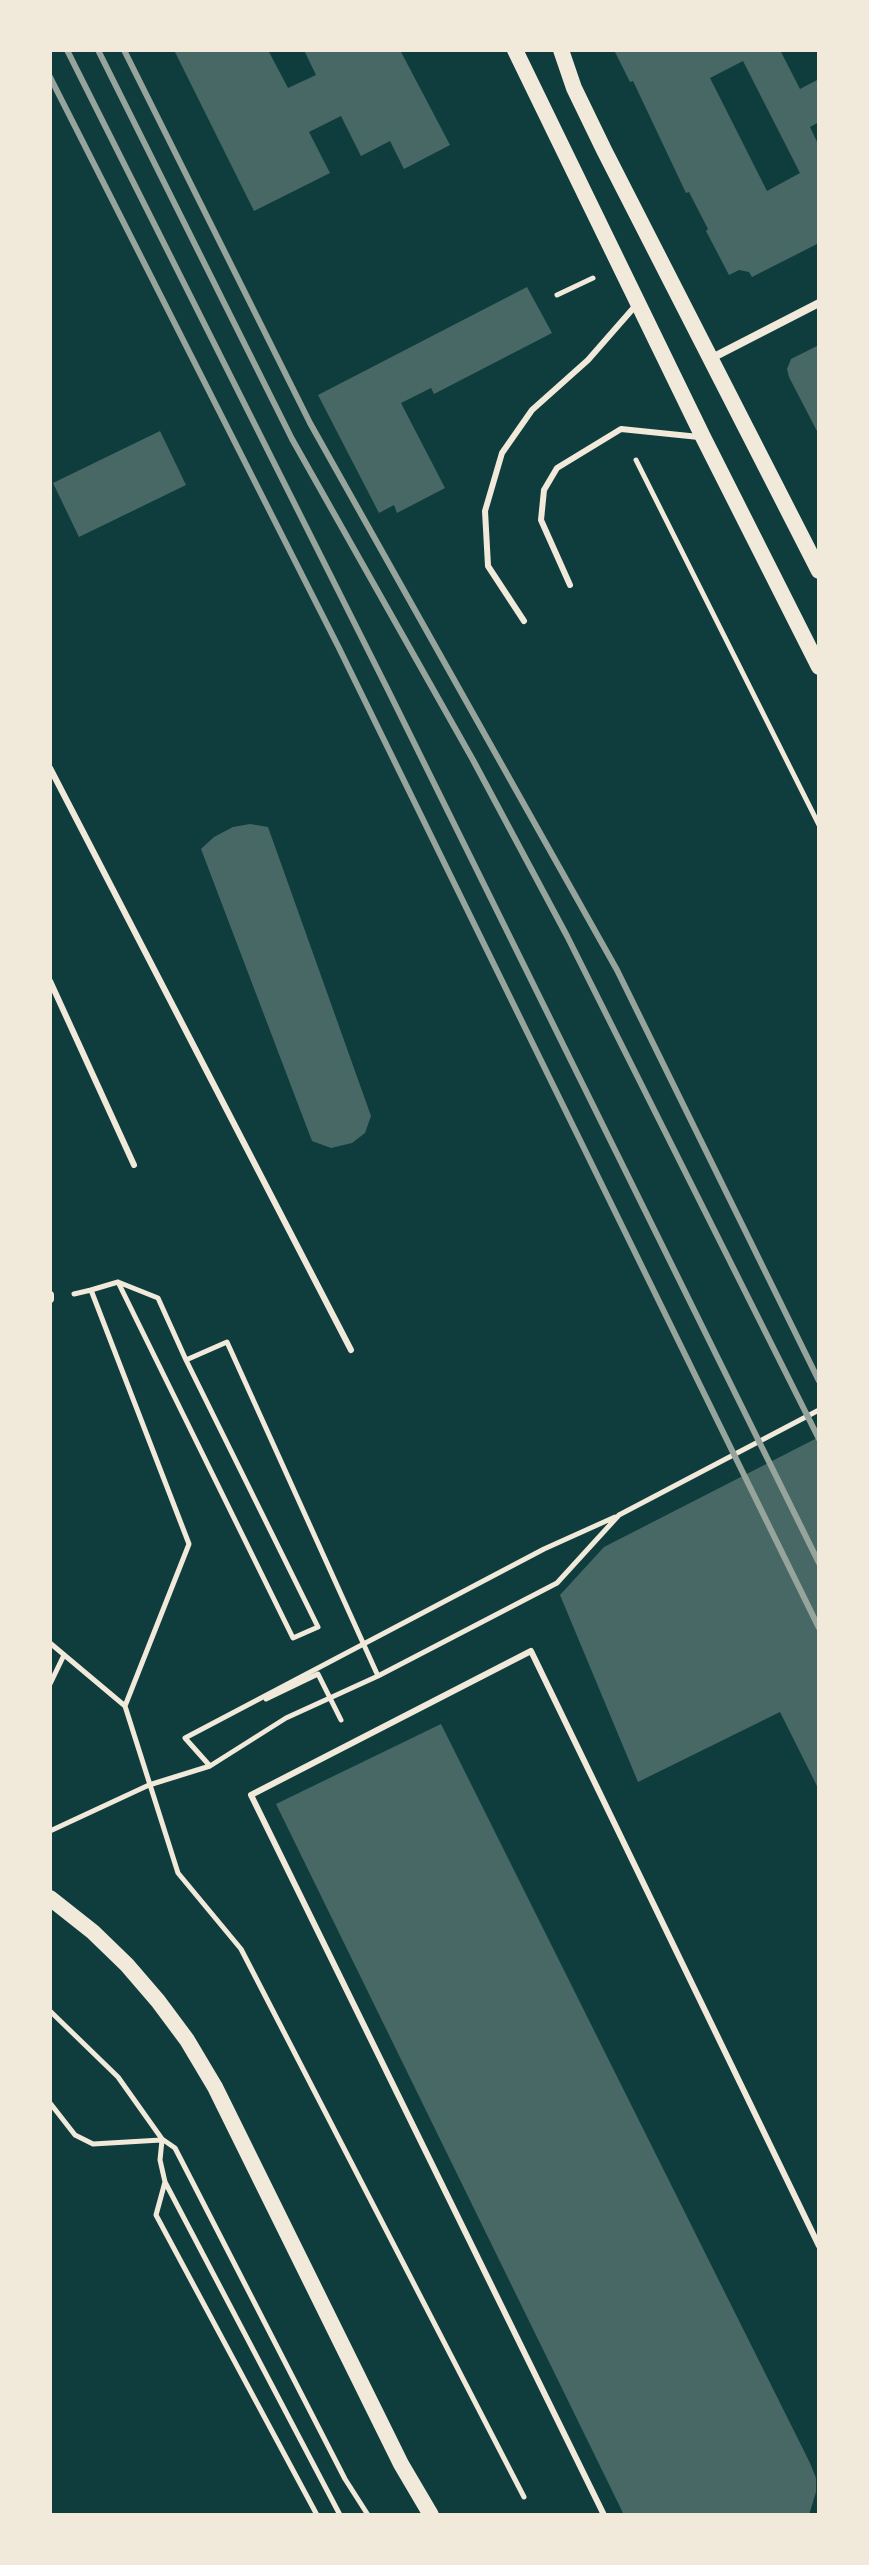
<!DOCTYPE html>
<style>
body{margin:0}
#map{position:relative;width:869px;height:2565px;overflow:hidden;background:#0f3d3e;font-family:"DejaVu Sans",sans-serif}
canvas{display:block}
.frame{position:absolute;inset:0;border:52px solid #f1e9da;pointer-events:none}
</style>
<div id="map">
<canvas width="869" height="2565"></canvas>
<div class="frame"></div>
</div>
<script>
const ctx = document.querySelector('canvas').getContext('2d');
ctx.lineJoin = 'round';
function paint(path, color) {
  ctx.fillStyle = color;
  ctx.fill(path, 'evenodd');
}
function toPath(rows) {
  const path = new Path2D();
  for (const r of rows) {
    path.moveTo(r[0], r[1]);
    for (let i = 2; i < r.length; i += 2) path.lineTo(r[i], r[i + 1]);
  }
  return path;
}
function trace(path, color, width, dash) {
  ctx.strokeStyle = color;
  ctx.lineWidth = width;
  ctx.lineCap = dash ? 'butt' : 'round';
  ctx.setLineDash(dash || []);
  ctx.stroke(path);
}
const building = toPath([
 [174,50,268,50,288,88,316,75,304,50,400,50,450,145,404,169,390,141,361,156,341,116,309,132,330,173,254,211],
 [614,50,696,50,697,52,701,50,780,50,800,89,819,79,819,122,810,127,819,146,817,244,752,277,749,272,739,270,729,275,706,231,708,229,689,192,686,193,633,81,630,82],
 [743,61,800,173,767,191,710,78],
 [527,287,552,333,434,394,431,388,401,403,445,488,397,513,394,505,379,513,318,395],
 [819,345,819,435,789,377,787,369,791,359],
 [160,431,186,485,79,537,53,483],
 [250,824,268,827,371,1116,365,1133,352,1143,331,1148,312,1141,201,849,214,837,233,827],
 [819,1437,819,1790,780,1712,638,1782,560,1595,604,1547],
 [441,1724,810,2463,816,2478,816,2492,809,2515,624,2515,276,1804]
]);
const path = toPath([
 [557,295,593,278],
 [636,460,819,825],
 [118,1282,158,1298,186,1360],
 [91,1290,118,1282,293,1638,318,1627,186,1360,227,1342,378,1676],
 [74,1294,91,1290,189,1544,125,1706],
 [50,1643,125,1706,178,1873,241,1949,524,2497],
 [50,1684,64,1655],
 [266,1699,318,1674,341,1720],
 [185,1738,544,1549,615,1517],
 [185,1738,210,1766],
 [50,1831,149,1785,210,1766,286,1718,378,1676,557,1583,619,1515,819,1410],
 [50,2011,118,2077,162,2139,175,2148,345,2479,368,2515],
 [50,2103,75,2135,93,2144,161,2140],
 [162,2140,160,2160,165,2182,340,2515],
 [165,2182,156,2215,317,2515]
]);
const service = toPath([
 [570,585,541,520,544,490,557,468,621,429,699,437],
 [524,621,488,566,485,511,502,453,532,410,588,360,637,304],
 [50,768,351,1350],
 [50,981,134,1165],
 [604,2515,251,1795,531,1651,819,2246]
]);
const minor = toPath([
 [710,359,819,303],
 [50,1295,50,1299]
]);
const secondary = toPath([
 [515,50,703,437,819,667],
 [561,50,574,88,604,150,819,571],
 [50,1898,93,1932,127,1965,158,2001,187,2040,215,2087,401,2464,431,2515]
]);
const rail = toPath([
 [67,50,389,692,819,1563],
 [98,50,292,439,473,760,567,936,819,1439],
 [124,50,310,423,617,970,819,1381],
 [50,77,338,646,819,1628]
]);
paint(building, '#486865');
trace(path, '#f1e9da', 5);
trace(service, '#f1e9da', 6);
trace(minor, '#f1e9da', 8);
trace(secondary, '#f1e9da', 16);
trace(rail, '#97a49c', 6);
</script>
